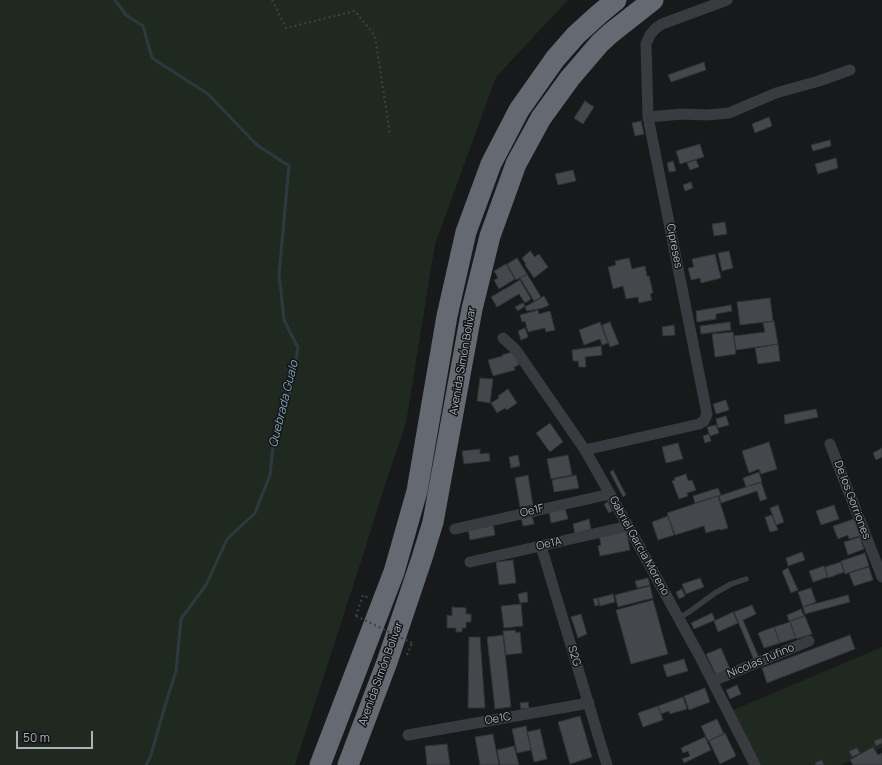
<!DOCTYPE html>
<meta charset="utf-8">
<style>
body{margin:0}
#map{position:relative;width:882px;height:765px;overflow:hidden;background:#18191b;font-family:Manrope,sans-serif}
canvas{display:block}
.scale{position:absolute;left:16px;top:731px;width:77px;height:18px;box-sizing:border-box;border:2px solid #aab1bb;border-top:0;padding-left:5px;font-size:12px;line-height:14px;white-space:nowrap;color:#aab1bb;-webkit-text-stroke:3px #131416;paint-order:stroke}
</style>
<div id="map">
<canvas width="882" height="765"></canvas>
<div class="scale">50 m</div>
</div>
<script>
const ctx = document.querySelector('canvas').getContext('2d');
ctx.lineJoin = 'round';
function paint(path, color) {
  ctx.fillStyle = color;
  ctx.fill(path, 'evenodd');
}
function toPath(rows) {
  const path = new Path2D();
  for (const r of rows) {
    path.moveTo(r[0], r[1]);
    for (let i = 2; i < r.length; i += 2) path.lineTo(r[i], r[i + 1]);
  }
  return path;
}
function trace(path, color, width, dash) {
  ctx.strokeStyle = color;
  ctx.lineWidth = width;
  ctx.lineCap = dash ? 'butt' : 'round';
  ctx.setLineDash(dash || []);
  ctx.stroke(path);
}
function drawText(font, color, halo, rows, align = 'center') {
  ctx.font = font + ' Manrope,sans-serif';
  ctx.lineWidth = 3;
  ctx.setLineDash([]);
  ctx.textBaseline = 'middle';
  ctx.strokeStyle = halo;
  ctx.fillStyle = color;
  for (const [text, x, y, turn = 0] of rows) {
    ctx.save();
    ctx.translate(x, y);
    ctx.rotate((+turn || 0) * Math.PI / 180);
    ctx.textAlign = isNaN(turn) ? turn : align;
    if (halo) ctx.strokeText(text, 0, 0);
    ctx.fillText(text, 0, 0);
    ctx.restore();
  }
}
const green = toPath([
 [0,0,568,0,496,77,435,244,406,423,383,491,363,555,295,765,0,765],
 [882,647,882,748,840,765,756,765,731,711]
]);
const stream = toPath([
 [115,0,126,15,143,26,152,58,208,94,257,145,289,166,279,274,284,320,298,348,290,392,273,446,270,475,255,513,227,539,206,585,181,619,176,671,165,706,150,758,146,765]
]);
const building = toPath([
 [704,62,706,70,671,82,668,75,704,62],
 [585,101,594,107,583,124,574,118,585,101],
 [769,117,772,126,755,133,752,124,769,117],
 [641,121,644,134,635,136,632,123,641,121],
 [830,140,831,146,813,151,811,145,830,140],
 [700,144,704,157,680,164,676,151,700,144],
 [836,158,838,168,818,174,815,164,836,158],
 [696,160,699,167,690,170,687,163,696,160],
 [673,161,676,171,669,172,667,163,673,161],
 [573,170,576,181,558,185,555,174,573,170],
 [691,182,693,188,685,191,683,185,691,182],
 [725,222,727,234,714,236,712,224,725,222],
 [530,251,535,257,539,254,548,267,534,278,525,265,526,264,522,258,530,251],
 [729,251,733,268,722,271,718,253,729,251],
 [715,254,721,278,701,283,700,278,691,280,688,268,694,267,692,259,715,254],
 [517,258,527,274,516,280,507,264,517,258],
 [629,258,632,269,645,266,647,276,649,276,653,293,650,294,652,300,639,303,638,297,626,299,623,286,613,289,608,267,616,265,615,261,629,258],
 [506,264,515,279,499,289,494,280,498,278,494,271,506,264],
 [527,274,541,297,534,301,520,278,527,274],
 [520,280,531,299,525,303,519,294,497,307,491,297,520,280],
 [544,296,549,305,543,308,527,311,525,307,544,296],
 [770,298,773,321,740,325,737,302,770,298],
 [523,303,525,306,518,311,515,307,523,303],
 [731,305,732,311,716,314,716,319,697,322,696,311,731,305],
 [538,310,539,314,550,311,555,330,546,332,545,328,528,332,525,321,522,322,520,315,538,310],
 [774,321,778,344,736,350,734,336,765,332,763,323,774,321],
 [600,322,608,343,602,345,600,339,584,345,579,330,600,322],
 [610,322,619,344,610,347,602,325,610,322],
 [730,322,731,330,701,334,700,326,730,322],
 [674,325,675,335,663,336,662,327,674,325],
 [525,328,528,337,521,340,518,331,525,328],
 [733,332,736,354,715,357,712,334,733,332],
 [778,344,780,361,758,364,755,348,778,344],
 [601,346,602,355,585,357,586,367,579,367,578,361,573,361,572,350,601,346],
 [515,351,519,365,514,367,515,370,493,376,488,360,503,356,502,355,515,351],
 [480,378,493,379,490,403,477,401,480,378],
 [508,389,517,403,507,410,505,408,497,413,491,403,499,398,498,396,508,389],
 [726,400,729,410,716,414,713,404,726,400],
 [816,409,818,417,785,424,784,415,816,409],
 [726,416,729,425,718,428,716,419,726,416],
 [550,423,563,442,550,452,536,433,550,423],
 [716,425,719,433,710,436,707,427,716,425],
 [709,434,711,441,705,443,703,436,709,434],
 [769,442,777,469,761,474,759,469,749,473,742,451,769,442],
 [678,443,683,459,666,463,662,447,678,443],
 [882,448,882,457,876,460,873,453,882,448],
 [480,449,480,454,489,453,490,461,464,464,462,451,480,449],
 [518,455,520,466,511,468,509,457,518,455],
 [568,455,572,475,551,479,547,459,568,455],
 [613,470,626,495,623,497,610,472,613,470],
 [759,472,762,482,746,487,743,478,759,472],
 [686,474,688,481,692,480,696,490,687,493,688,496,679,499,672,481,675,480,674,478,686,474],
 [528,475,533,505,520,507,515,478,528,475],
 [576,475,579,488,554,492,552,480,576,475],
 [761,482,767,499,760,501,757,491,721,503,719,496,761,482],
 [718,488,721,495,695,503,693,496,718,488],
 [718,496,728,528,721,530,720,529,706,533,704,526,675,535,667,513,718,496],
 [608,502,612,511,609,513,604,504,608,502],
 [778,505,784,522,776,525,770,508,778,505],
 [834,505,839,519,821,525,816,511,834,505],
 [565,508,568,519,551,523,549,511,565,508],
 [532,515,534,524,523,526,521,517,532,515],
 [772,515,778,530,770,532,765,517,772,515],
 [668,516,674,535,658,540,652,522,668,516],
 [589,519,591,529,575,534,573,524,589,519],
 [854,519,860,536,849,539,848,535,838,539,833,526,854,519],
 [493,523,495,535,470,540,468,528,493,523],
 [626,529,630,550,600,556,598,546,601,545,599,535,626,529],
 [860,537,864,549,848,555,844,542,860,537],
 [802,552,805,560,788,566,786,558,802,552],
 [865,553,869,566,845,574,841,561,865,553],
 [513,560,516,583,499,585,496,562,513,560],
 [841,562,844,572,828,578,825,567,841,562],
 [824,566,828,577,813,582,809,571,824,566],
 [869,567,873,580,854,586,849,573,869,567],
 [788,568,798,590,791,593,782,571,788,568],
 [648,578,650,585,637,588,635,581,648,578],
 [700,578,704,587,686,594,682,584,700,578],
 [650,586,653,598,618,607,615,595,650,586],
 [811,588,816,602,803,607,798,592,811,588],
 [682,589,685,596,679,599,676,592,682,589],
 [527,592,528,602,520,603,518,594,527,592],
 [613,594,615,602,600,606,598,598,613,594],
 [848,595,850,602,805,614,803,607,848,595],
 [597,598,599,605,595,606,593,599,597,598],
 [653,600,668,654,631,664,616,610,653,600],
 [521,604,523,626,504,628,501,606,521,604],
 [752,605,756,614,743,620,759,658,754,660,734,612,752,605],
 [452,607,466,608,466,614,471,614,471,622,466,622,466,628,462,628,462,632,456,632,456,628,447,628,447,615,452,616,452,607],
 [801,609,804,616,789,621,787,615,801,609],
 [733,612,738,623,718,632,714,621,733,612],
 [712,613,715,620,694,629,691,623,712,613],
 [581,614,587,634,578,638,571,617,581,614],
 [805,616,812,634,796,639,790,621,805,616],
 [790,622,796,638,780,643,774,627,790,622],
 [774,627,780,643,764,648,758,633,774,627],
 [515,630,516,633,520,632,522,653,506,655,503,631,515,630],
 [503,635,511,707,495,709,487,637,503,635],
 [850,635,855,649,767,683,762,668,850,635],
 [469,637,480,637,485,708,468,708,469,637],
 [721,648,730,669,716,675,706,654,721,648],
 [684,659,688,671,667,677,663,665,684,659],
 [737,685,741,694,730,699,726,690,737,685],
 [705,688,710,702,689,710,684,696,705,688],
 [683,697,687,709,670,714,669,711,661,714,658,706,683,697],
 [528,702,529,708,521,709,520,703,528,702],
 [658,706,663,720,643,727,638,713,658,706],
 [580,716,592,757,570,764,558,722,580,716],
 [717,719,724,734,708,741,701,726,717,719],
 [526,726,531,750,517,753,512,729,526,726],
 [540,729,547,759,534,762,527,732,540,729],
 [725,733,736,756,720,764,709,741,725,733],
 [493,734,499,765,480,765,475,737,493,734],
 [705,737,711,750,684,763,682,759,690,756,688,751,683,753,681,748,705,737],
 [882,738,882,743,876,746,874,741,882,738],
 [447,744,450,765,427,765,425,746,447,744],
 [514,746,519,765,500,765,497,750,514,746],
 [873,747,878,755,882,753,882,765,853,765,850,760,873,747],
 [857,748,860,753,852,757,849,751,857,748],
 [822,760,824,765,816,765,815,763,822,760]
]);
const path = toPath([
 [272,0,286,28,355,11,375,36,390,134],
 [356,616,363,595,368,598],
 [407,655,412,643]
]);
const lane = toPath([
 [679,618,689,612,715,593,731,584,746,579]
]);
const street = toPath([
 [648,117,682,114,707,115,729,113,776,93,819,81,850,70],
 [503,338,516,350,585,450,628,526,699,655,755,765],
 [830,444,882,577],
 [585,450,699,424,704,421,707,414,648,117,646,44,650,35,655,29,662,24,727,0],
 [455,529,610,494],
 [541,546,607,765],
 [470,562,628,526],
 [713,681,809,641],
 [408,735,589,703]
]);
const highway = toPath([
 [320,765,394,572,417,491,447,316,466,232,491,164,519,110,555,59,576,35,598,15,616,0],
 [348,765,387,662,422,558,433,522,472,309,490,236,516,164,541,118,570,78,600,43,611,33,653,0]
]);
const pathBridge = toPath([
 [356,616,412,643]
]);
const streetNames = [
 ["Cipreses",674,246,79],
 ["Avenida Simón Bolívar",463,361,-80],
 ["De los Gorriones",852,500,69],
 ["Oe1F",532,511,-13],
 ["Oe1A",549,544,-13],
 ["Gabriel Garcia Moreno",639,546,61],
 ["S2G",574,656,73],
 ["Nicolas Tufino",761,661,-23],
 ["Avenida Simón Bolívar",381,674,-70],
 ["Oe1C",498,719,-10]
];
const waterNames = [
 ["Quebrada Gualo",284,404,-76]
];
paint(green, '#202920');
trace(stream, '#2e393f', 3);
paint(building, '#44474b');
trace(building, '#323337', 1);
trace(path, '#3f4247', 2, [2, 3]);
trace(lane, '#393b40', 5.5);
trace(street, '#393b40', 11);
trace(highway, '#656971', 21);
trace(pathBridge, '#3f4247', 2, [2, 3]);
drawText('11px', '#aab1bb', '#131416', streetNames);
drawText('italic 12px', '#81a2b6', '#131416', waterNames);
</script>
